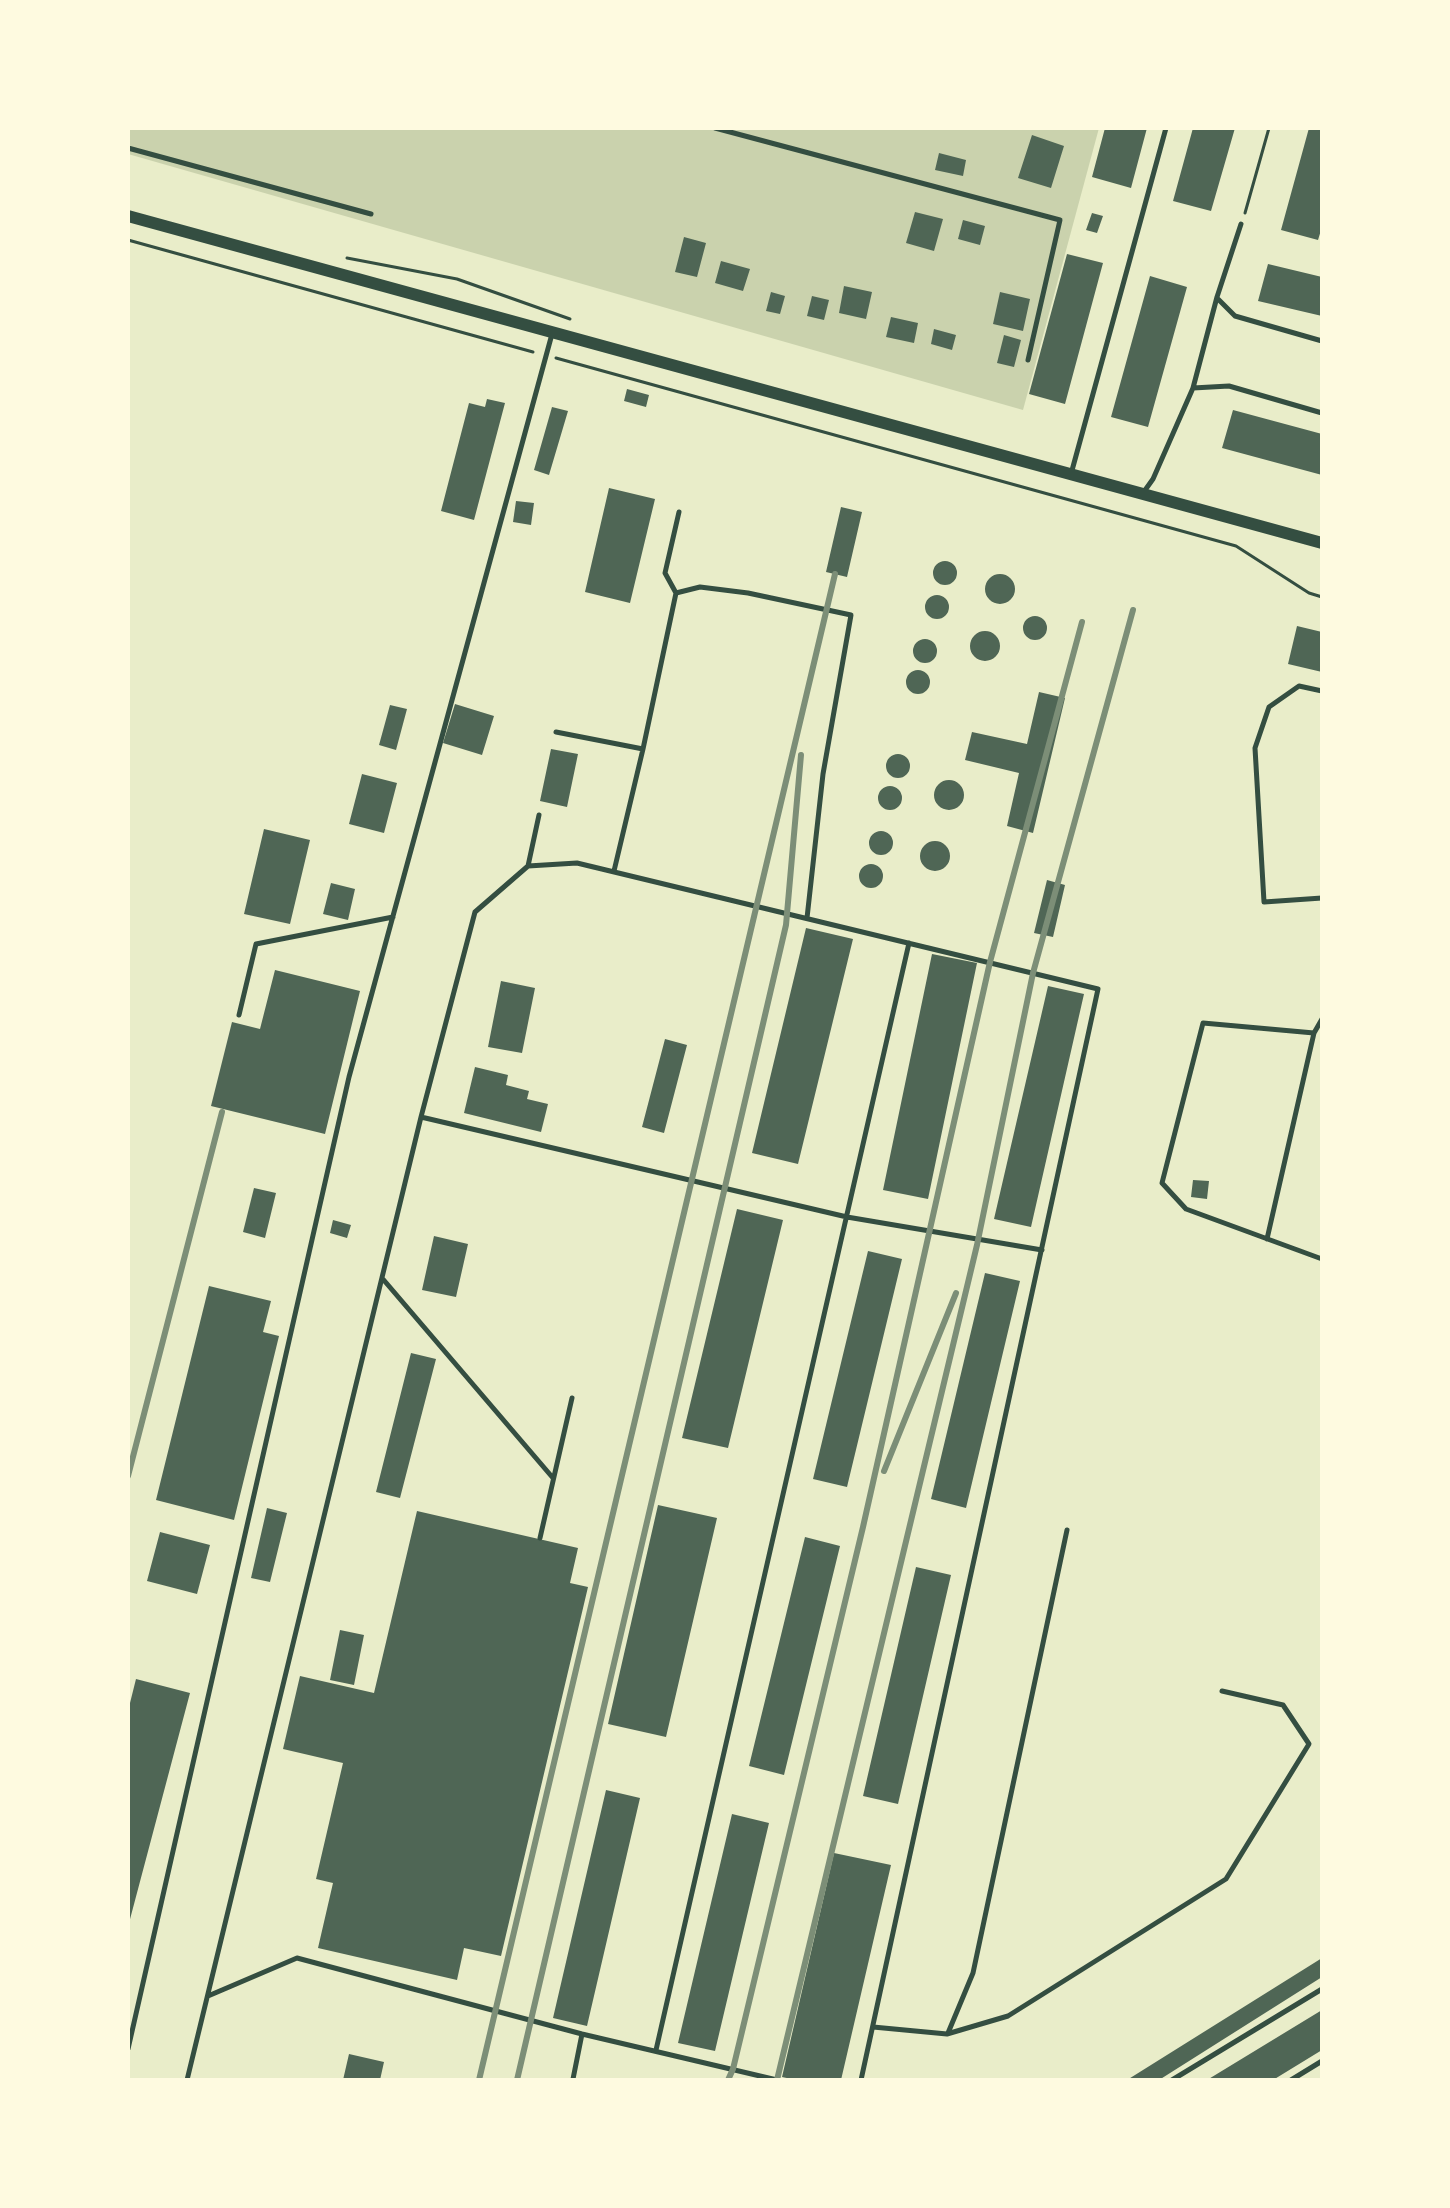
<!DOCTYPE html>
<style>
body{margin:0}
#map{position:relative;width:1450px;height:2208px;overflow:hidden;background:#e9edc9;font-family:"Playfair Display",serif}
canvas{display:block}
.frame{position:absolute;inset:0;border:130px solid #fefae0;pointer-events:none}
</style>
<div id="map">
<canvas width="1450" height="2208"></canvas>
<div class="frame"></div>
</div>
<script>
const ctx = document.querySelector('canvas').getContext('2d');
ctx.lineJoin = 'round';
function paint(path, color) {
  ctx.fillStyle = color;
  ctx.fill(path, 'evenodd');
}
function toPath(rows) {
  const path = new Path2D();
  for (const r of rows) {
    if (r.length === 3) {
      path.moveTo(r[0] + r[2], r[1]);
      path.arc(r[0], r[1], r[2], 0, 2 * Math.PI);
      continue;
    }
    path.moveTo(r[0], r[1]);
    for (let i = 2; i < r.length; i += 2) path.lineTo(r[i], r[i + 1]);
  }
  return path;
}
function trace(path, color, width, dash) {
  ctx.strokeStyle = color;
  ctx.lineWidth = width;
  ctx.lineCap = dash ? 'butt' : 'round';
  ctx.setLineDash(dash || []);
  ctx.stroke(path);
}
const green = toPath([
 [128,128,1099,128,1023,410,128,154]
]);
const building = toPath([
 [1105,128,1147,128,1131,188,1092,177],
 [1193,128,1235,128,1211,211,1173,201],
 [1309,128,1322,128,1322,227,1318,240,1281,230],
 [1032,135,1064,146,1051,188,1018,178],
 [939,153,966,160,963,176,935,170],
 [915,212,943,219,934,251,906,243],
 [1092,213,1103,216,1097,233,1086,230],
 [963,220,985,226,980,245,958,239],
 [684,237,706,243,697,277,675,272],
 [1067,254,1103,263,1065,404,1029,394],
 [721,261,750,269,743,291,715,283],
 [1268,264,1322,277,1322,316,1258,301],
 [1150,276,1187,287,1148,427,1111,417],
 [844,286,872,292,866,319,839,313],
 [771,292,785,296,780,314,766,311],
 [1000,292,1030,299,1023,331,993,324],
 [812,296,829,300,824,320,807,316],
 [891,317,918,323,914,343,886,337],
 [934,329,956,335,952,350,931,344],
 [1004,335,1021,340,1014,367,997,363],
 [627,389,649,395,646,407,624,401],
 [487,399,505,403,474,520,441,511,469,403,485,407],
 [552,407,568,411,549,475,534,470],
 [1233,410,1322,434,1322,475,1222,448],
 [609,488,655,499,630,603,585,592],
 [516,501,534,503,531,525,513,522],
 [841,507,862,512,847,577,826,572],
 [945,573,12],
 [1000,589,15],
 [937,607,12],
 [1035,628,12],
 [1297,626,1322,632,1322,672,1288,664],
 [985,646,15],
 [925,651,12],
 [918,682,12],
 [1039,692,1065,698,1033,833,1007,826,1019,773,965,760,972,732,1027,744],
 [455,704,494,716,482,755,443,743],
 [390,705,407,709,396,750,379,745],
 [551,749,578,754,567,807,540,801],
 [898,766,12],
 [362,774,397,783,384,833,349,824],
 [949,795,15],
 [890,798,12],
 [264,829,310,840,290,924,244,914],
 [881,843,12],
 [935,856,15],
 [871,876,12],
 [1047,880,1065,885,1053,937,1034,933],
 [331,883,355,889,348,920,323,914],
 [806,928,853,939,798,1164,752,1153],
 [932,954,977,963,928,1199,883,1190],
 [275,970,360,991,325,1134,211,1106,232,1022,260,1029],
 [501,981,535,988,522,1053,488,1047],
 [1048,986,1084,994,1031,1227,994,1219],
 [665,1039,687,1045,664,1133,642,1127],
 [475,1067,508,1075,506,1085,529,1091,527,1099,548,1104,541,1132,464,1113],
 [1193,1180,1209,1181,1207,1199,1191,1197],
 [254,1188,276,1193,265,1238,243,1232],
 [737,1209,783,1220,728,1448,682,1438],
 [333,1220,351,1225,347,1238,330,1233],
 [434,1236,468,1244,456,1297,422,1290],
 [868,1251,902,1259,847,1487,813,1479],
 [985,1273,1020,1281,966,1508,931,1499],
 [209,1286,271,1301,263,1332,279,1336,234,1520,156,1500],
 [411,1353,436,1359,400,1498,376,1492],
 [658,1505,717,1518,666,1737,608,1724],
 [267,1508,287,1513,270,1582,251,1578],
 [417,1511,578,1548,570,1583,588,1587,501,1956,464,1948,457,1980,318,1948,333,1883,316,1879,343,1763,283,1749,300,1676,374,1693],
 [160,1532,210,1545,197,1594,147,1581],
 [805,1537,840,1546,784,1775,749,1766],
 [916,1567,951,1575,898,1804,863,1796],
 [340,1630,364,1635,354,1685,330,1680],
 [136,1679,190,1693,129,1923,128,1711],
 [606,1790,640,1798,587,2026,553,2018],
 [732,1814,769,1823,715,2051,678,2043],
 [834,1853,891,1865,841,2080,796,2080,782,2077],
 [1322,1958,1322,1977,1159,2080,1127,2080],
 [1322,2010,1322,2050,1273,2080,1207,2080],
 [349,2054,384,2062,380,2080,343,2080]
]);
const path = toPath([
 [1245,213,1269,128],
 [128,240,533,352],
 [347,258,457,279,570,319],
 [556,358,1236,546,1309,593,1322,597]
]);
const service = toPath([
 [715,128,1060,220,1028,360],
 [128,148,371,214],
 [1217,298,1235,316,1322,341],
 [1193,388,1229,386,1322,413],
 [1071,474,1166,128],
 [1143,493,1153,479,1193,388,1217,297,1241,224],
 [676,593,665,573,679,512],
 [1322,691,1299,686,1269,707,1255,748,1264,902,1322,898],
 [556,732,643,749],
 [528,866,539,815],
 [614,871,643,749,676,593,700,587,748,593,851,615,823,774,807,918],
 [239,1015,256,944,393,917],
 [1314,1033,1203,1023,1162,1183,1186,1209,1322,1259],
 [421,1117,847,1217,1042,1250],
 [1267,1239,1314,1033,1322,1019],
 [382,1278,553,1478],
 [540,1538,572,1398],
 [208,1996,297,1958,582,2034,777,2080],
 [873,2027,947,2034,1008,2016,1226,1879,1309,1744,1283,1705,1222,1691],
 [948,2033,973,1973,1067,1530],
 [128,2049,349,1077,552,334],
 [656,2050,909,943],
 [573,2079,582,2034],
 [187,2080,421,1117,475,912,528,866,577,863,1098,989,861,2080],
 [1172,2080,1322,1989],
 [1291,2080,1322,2061]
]);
const tertiary = toPath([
 [128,216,1322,543]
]);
const rail = toPath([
 [884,1471,956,1293],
 [128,1476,222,1112],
 [479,2080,835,574],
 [517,2080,786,925,801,755],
 [728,2080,733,2069,863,1527,990,962,1082,622],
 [777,2080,977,1245,1033,973,1133,610]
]);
paint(green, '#cad2ad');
paint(building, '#4f6655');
trace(path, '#344e41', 3);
trace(service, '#344e41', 5);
trace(tertiary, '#344e41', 12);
trace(rail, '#7c8e77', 6);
</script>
